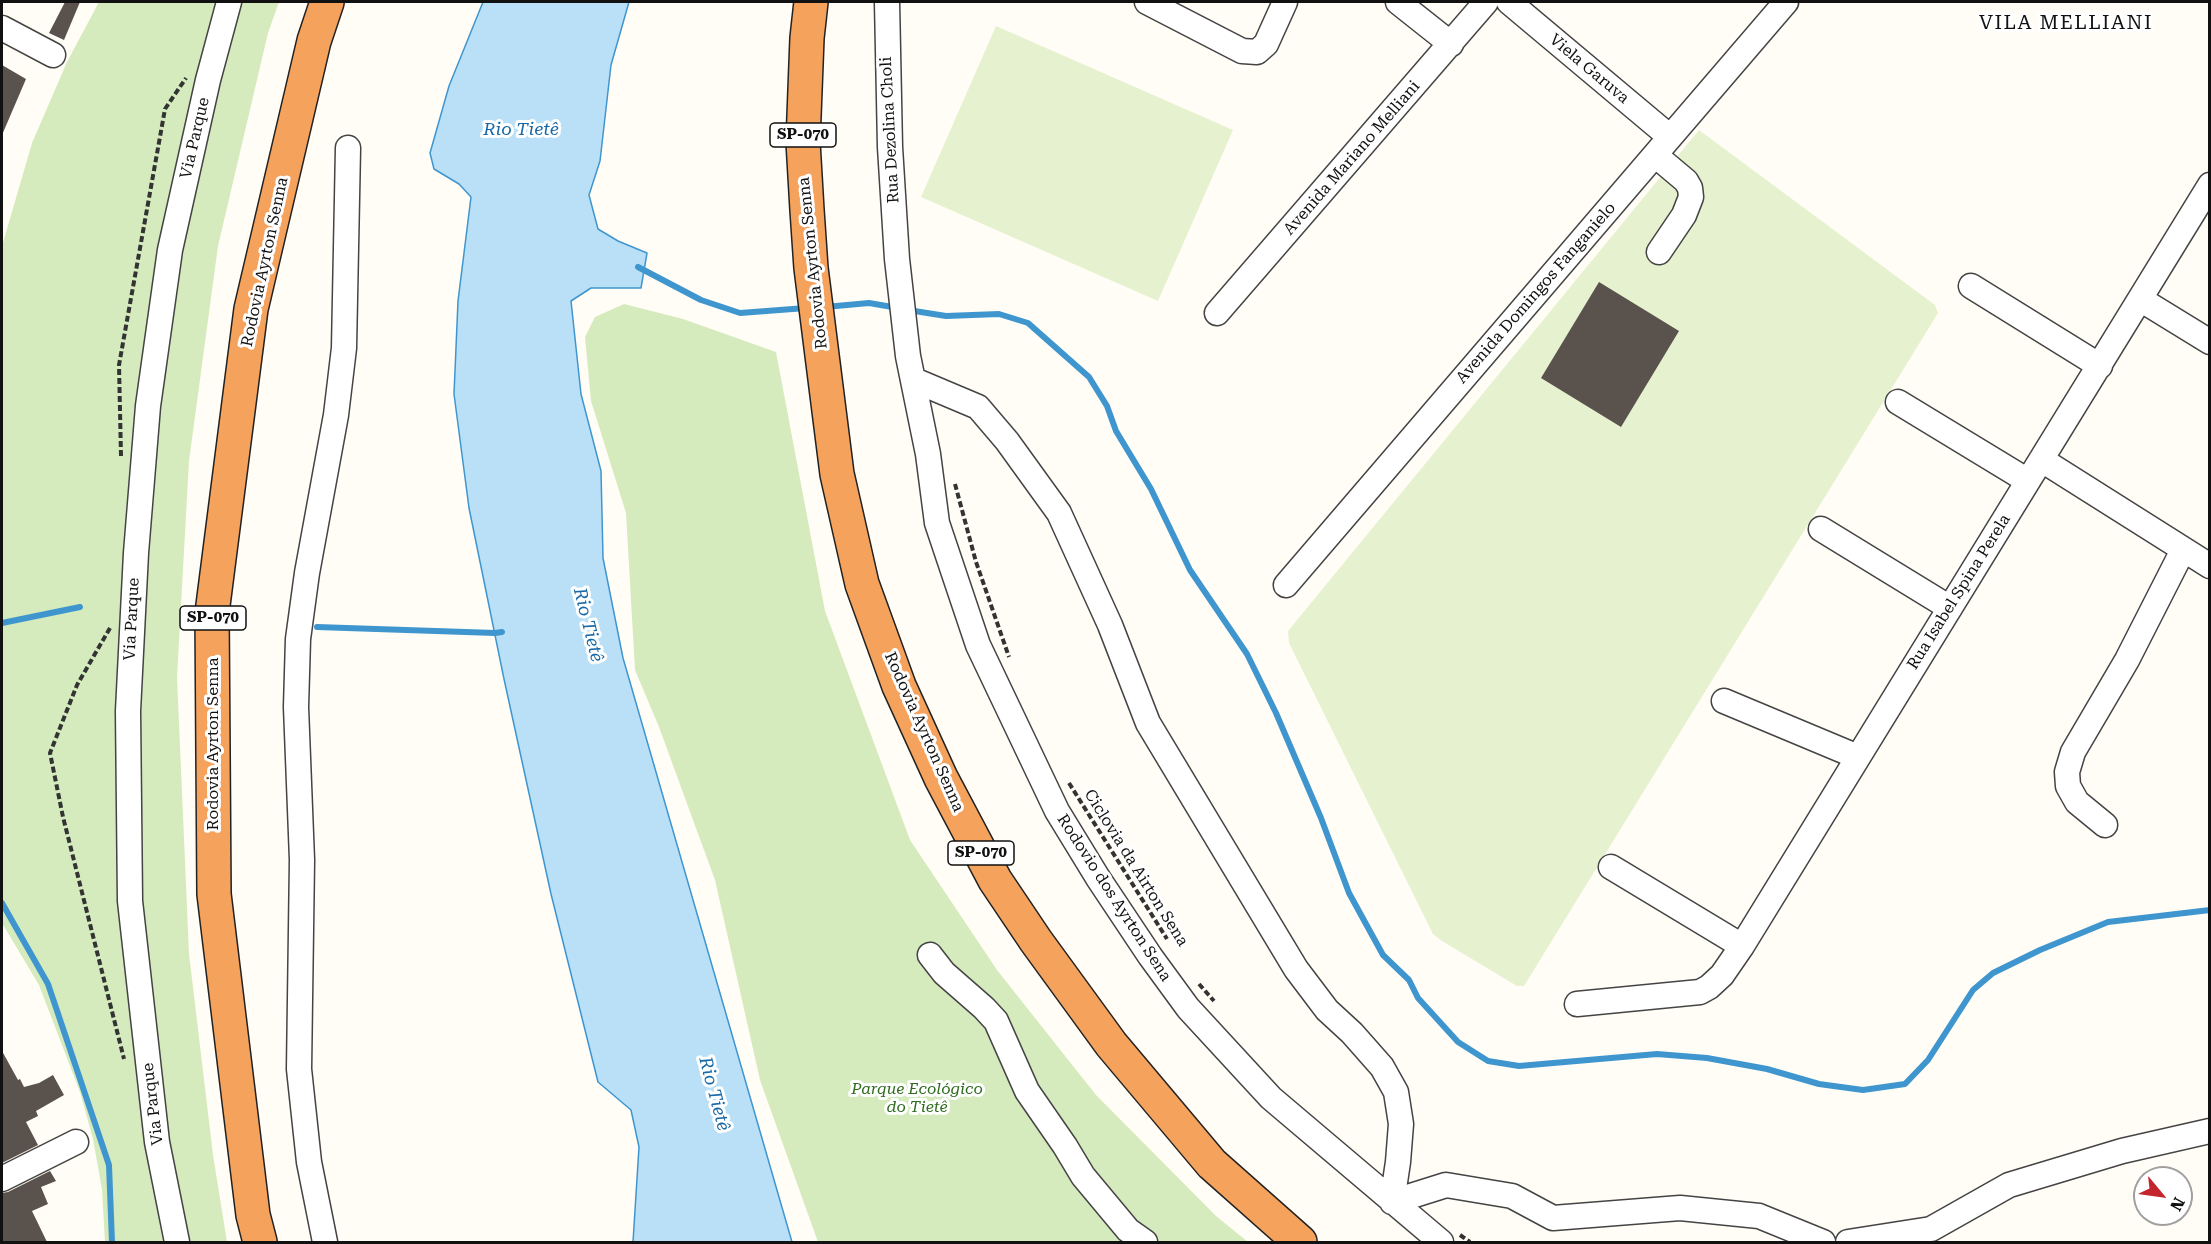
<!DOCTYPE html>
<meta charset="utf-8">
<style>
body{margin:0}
#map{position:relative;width:2211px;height:1244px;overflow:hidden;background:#fffdf5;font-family:"Roboto Serif",serif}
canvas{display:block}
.frame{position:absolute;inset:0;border:3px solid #111;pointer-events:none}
.north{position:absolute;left:2133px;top:1166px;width:60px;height:60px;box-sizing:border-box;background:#fff;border:2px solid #a0a0a0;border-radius:50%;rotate:119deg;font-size:16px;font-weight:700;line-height:24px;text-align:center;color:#111}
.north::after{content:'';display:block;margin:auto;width:21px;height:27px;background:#c4262e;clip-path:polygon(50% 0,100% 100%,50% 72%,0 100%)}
</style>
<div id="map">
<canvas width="2211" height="1244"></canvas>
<div class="frame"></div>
<div class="north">N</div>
</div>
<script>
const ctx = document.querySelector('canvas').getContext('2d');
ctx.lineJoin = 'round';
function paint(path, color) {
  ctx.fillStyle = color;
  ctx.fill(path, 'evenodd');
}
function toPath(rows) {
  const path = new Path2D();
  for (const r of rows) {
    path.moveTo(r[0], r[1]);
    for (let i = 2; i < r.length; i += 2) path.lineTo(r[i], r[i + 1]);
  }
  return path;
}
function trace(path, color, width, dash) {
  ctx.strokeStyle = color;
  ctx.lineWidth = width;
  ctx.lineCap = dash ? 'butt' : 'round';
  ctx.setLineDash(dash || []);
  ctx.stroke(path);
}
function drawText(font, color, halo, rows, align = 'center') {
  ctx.font = font + ' "Roboto Serif",serif';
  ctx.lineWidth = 6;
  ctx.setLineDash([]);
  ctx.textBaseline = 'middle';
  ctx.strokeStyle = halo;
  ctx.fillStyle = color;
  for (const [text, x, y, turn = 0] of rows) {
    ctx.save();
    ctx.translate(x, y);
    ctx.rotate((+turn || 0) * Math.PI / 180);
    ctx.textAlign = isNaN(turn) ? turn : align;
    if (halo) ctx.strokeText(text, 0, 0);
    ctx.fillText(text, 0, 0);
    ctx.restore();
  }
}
const green = toPath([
 [99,2,279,2,268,33,218,246,189,461,177,677,189,954,213,1155,227,1242,105,1242,102,1190,93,1139,80,1092,39,985,2,923,2,246,32,143,67,62],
 [624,304,683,319,776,352,825,611,910,840,997,970,1096,1095,1216,1216,1248,1242,818,1242,760,1080,715,880,659,727,635,670,626,513,591,401,585,337,595,317]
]);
const pitch = toPath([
 [996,26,1233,130,1158,301,921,197],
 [1699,130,1935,305,1938,313,1524,986,1517,986,1442,941,1433,934,1289,643,1288,631]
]);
const water = toPath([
 [483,2,629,2,611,65,600,161,589,195,598,229,618,241,647,253,641,288,591,288,571,301,581,394,601,471,603,558,623,658,792,1242,633,1242,639,1147,631,1110,598,1082,551,894,504,679,469,508,454,394,458,301,471,197,459,184,434,169,430,153,449,86,483,2]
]);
const stream = toPath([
 [638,267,701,300,740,313,806,308],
 [825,307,869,303,898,308],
 [908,310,946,316,999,314,1028,323,1089,377,1107,406,1116,431,1151,489,1190,570,1247,654,1276,713,1321,818,1349,893,1383,955,1409,980,1418,998,1458,1042,1488,1061,1519,1066,1657,1054,1707,1058,1767,1069,1819,1084,1863,1090,1905,1084,1928,1060,1973,990,1993,973,2040,950,2108,922,2210,910],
 [2,623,80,607],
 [317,627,495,633,502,632],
 [2,903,48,984,109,1165,112,1242]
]);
const building = toPath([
 [65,2,80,2,64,40,49,33],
 [2,65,26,79,2,135],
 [1599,282,1679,331,1621,427,1541,378],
 [2,1051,18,1080,20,1079,24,1087,39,1083,53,1075,64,1095,36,1111,38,1116,26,1122,38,1145,2,1163],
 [50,1171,56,1181,41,1187,48,1204,32,1211,47,1242,2,1242,2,1193,8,1192]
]);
const path = toPath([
 [121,456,119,365,165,109,186,78],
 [955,484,976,562,1009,657],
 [110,628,77,685,50,753,63,817,124,1059],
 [1069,783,1167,939],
 [1199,984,1214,1001],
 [1460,1235,1470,1242]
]);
const minor = toPath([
 [887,2,890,147,897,259,908,356,928,454,937,523,978,645,1057,811,1098,878,1150,956,1188,1008,1271,1098,1441,1242],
 [1147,2,1242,51,1257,52,1266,44,1285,2],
 [1398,2,1451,44],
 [1509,2,1670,137],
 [2,28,53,55],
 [1655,155,1686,181,1690,188,1691,197,1684,215,1659,252],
 [1971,286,2100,366],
 [2140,299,2210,342],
 [1217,313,1486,2],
 [914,380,978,407,1007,441,1059,513,1110,625,1148,723,1296,969,1327,1010,1352,1033,1382,1067,1396,1092,1401,1124,1398,1162,1392,1202,1446,1185,1512,1196,1553,1218,1680,1208,1759,1216,1823,1242],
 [1898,402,2028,481],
 [2042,460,2210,566],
 [1821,529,1950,608],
 [1286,585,1786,2],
 [1724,701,1858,757],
 [2105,825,2077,802,2068,786,2067,772,2073,752,2127,660,2183,550],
 [1611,867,1742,946],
 [930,955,944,973,984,1008,996,1021,1027,1091,1065,1146,1083,1176,1128,1230,1145,1242],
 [1577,1004,1700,992,1709,987,1722,975,1742,946,2210,185],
 [2,1179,76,1142],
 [177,1242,157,1142,130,901,128,711,136,553,148,406,170,250,208,80,229,2],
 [325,1242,309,1162,299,1069,302,860,296,707,298,639,307,573,336,415,344,348,348,148],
 [1848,1242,1931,1229,2009,1185,2122,1151,2210,1131]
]);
const highway = toPath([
 [811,2,807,38,803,142,807,210,811,268,837,474,862,584,899,686,941,778,995,880,1036,941,1111,1044,1212,1164,1300,1242],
 [260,1242,253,1215,214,894,212,613,251,309,314,41,327,2]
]);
const shields = [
 [803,135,66],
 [213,618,66],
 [981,853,66]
];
const shieldNames = [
 ["SP-070",803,135],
 ["SP-070",213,618],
 ["SP-070",981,853]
];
const streetNames = [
 ["Viela Garuva",1589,69,40],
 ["Rua Dezolina Choli",890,130,-93],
 ["Via Parque",195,138,-77],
 ["Avenida Mariano Melliani",1352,158,-49],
 ["Rodovia Ayrton Senna",265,262,-78],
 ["Rodovia Ayrton Senna",813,263,-96],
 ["Avenida Domingos Fanganielo",1536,293,-49],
 ["Rua Isabel Spina Perela",1959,592,-58],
 ["Via Parque",132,619,-87],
 ["Rodovia Ayrton Senna",924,732,66],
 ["Rodovia Ayrton Senna",213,744,-90],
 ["Ciclovia da Airton Sena",1136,868,58],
 ["Rodovio dos Ayrton Sena",1114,898,57],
 ["Via Parque",153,1104,-97]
];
const parkNames = [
 ["Parque Ecológico",917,1089],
 ["do Tietê",917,1107]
];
const waterNames = [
 ["Rio Tietê",521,130],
 ["Rio Tietê",588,625,76],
 ["Rio Tietê",714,1094,75]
];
const quarterNames = [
 ["VILA MELLIANI",2066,23]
];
paint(green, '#d5ebbd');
paint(pitch, '#e6f2cf');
paint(water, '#b9e0f7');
trace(water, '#3f96cf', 1.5);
trace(stream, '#3f96cf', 6);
paint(building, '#5a524d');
trace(minor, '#444', 27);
trace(highway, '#222', 36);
trace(path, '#333', 4, [6, 3]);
trace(minor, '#fff', 24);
trace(highway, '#f5a25d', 33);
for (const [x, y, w] of shields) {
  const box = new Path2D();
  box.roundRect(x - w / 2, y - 12, w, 24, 4.5);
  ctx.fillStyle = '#fff';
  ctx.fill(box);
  trace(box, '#111', 1.5);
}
drawText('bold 15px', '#111', null, shieldNames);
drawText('16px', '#111', '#fff', streetNames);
drawText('italic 16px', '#2f6b1f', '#fff', parkNames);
drawText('italic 18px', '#1768a6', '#fff', waterNames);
ctx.letterSpacing = '1.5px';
drawText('20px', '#111', '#fff', quarterNames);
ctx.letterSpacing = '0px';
</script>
